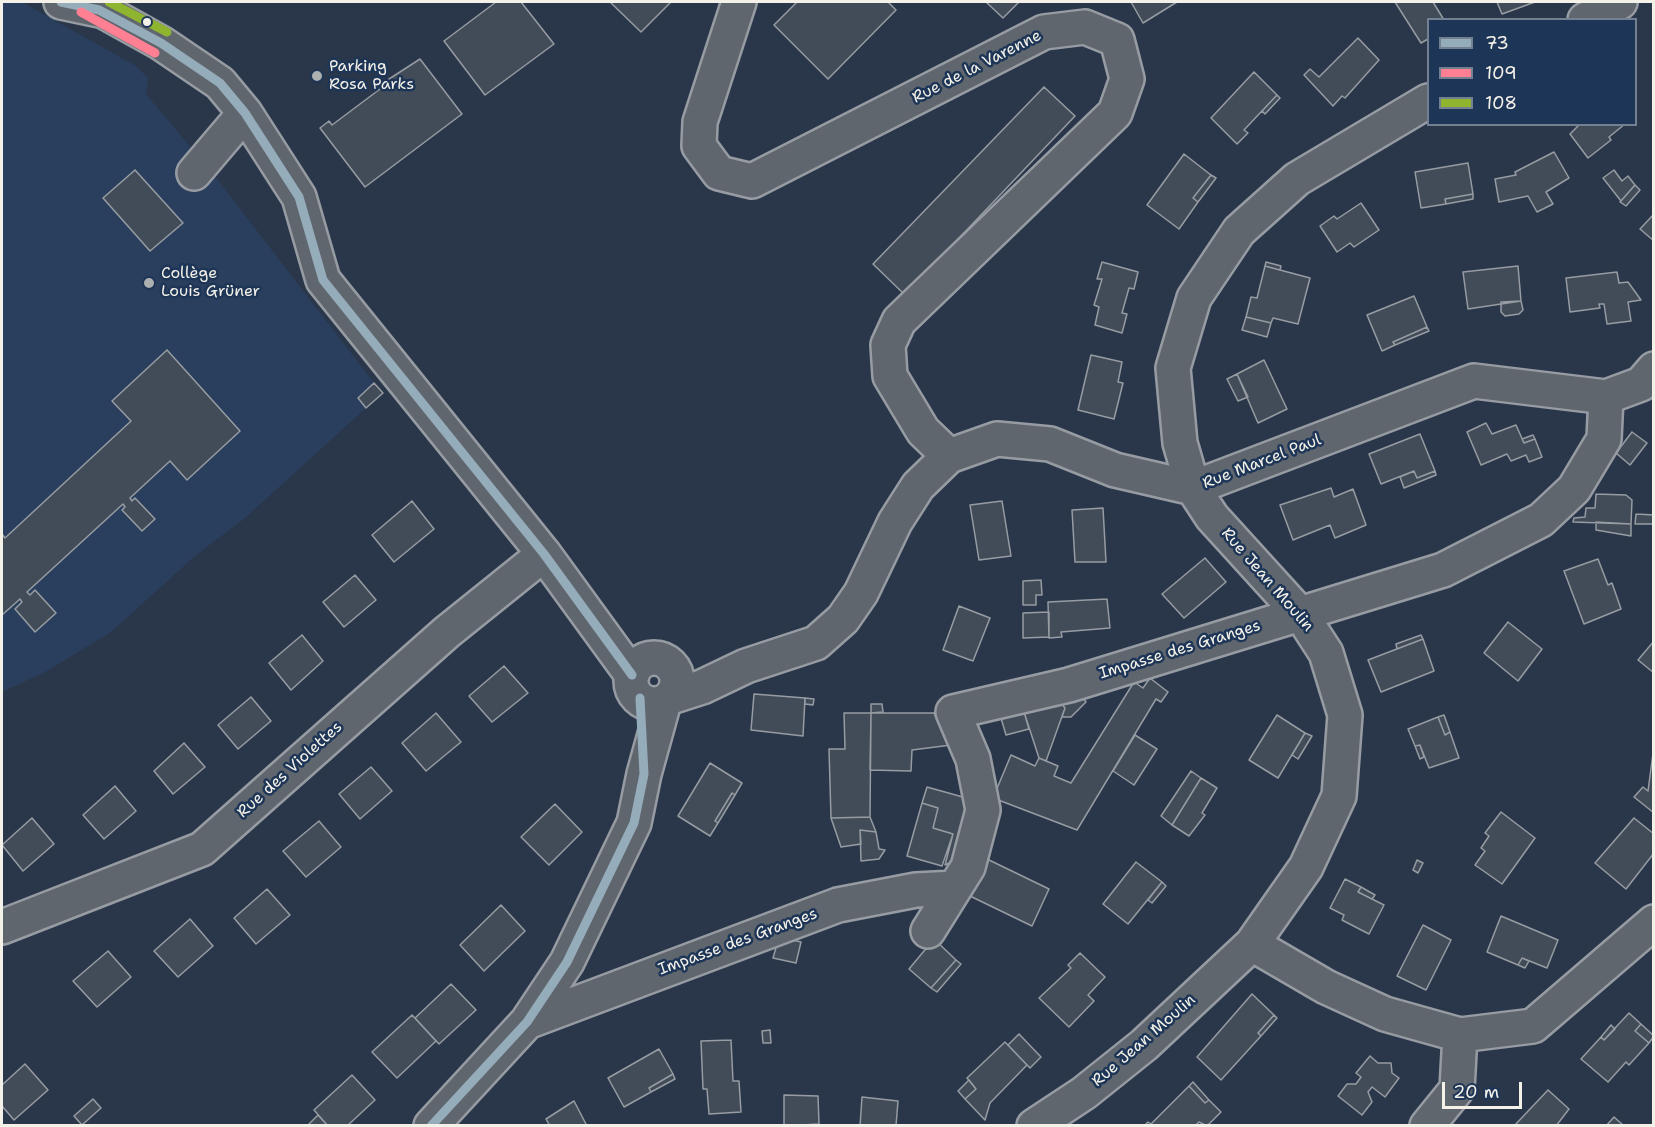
<!DOCTYPE html>
<meta charset="utf-8">
<style>
body{margin:0}
#map{position:relative;width:1655px;height:1127px;overflow:hidden;background:#2a374a;font-family:"Shantell Sans",sans-serif}
canvas{display:block}
.frame{position:absolute;inset:0;border:3px solid #f4f1e8;pointer-events:none}
.legend{position:absolute;left:1427px;top:18px;width:210px;height:108px;box-sizing:border-box;background:#1d3557;border:2px solid #738091;margin:0;padding:8px 10px;list-style:none;font-size:18px;color:#f4f1e8}
.legend li{display:flex;align-items:center;gap:12px;height:30px}
.legend b{width:30px;border:2px solid #738091}
.scale{position:absolute;left:1442px;top:1082px;width:80px;height:27px;box-sizing:border-box;border:3px solid #f4f1e8;border-top:0;padding-left:8px;font-size:18px;line-height:21px;white-space:nowrap;color:#f4f1e8;-webkit-text-stroke:4px #1d3557;paint-order:stroke}
</style>
<div id="map">
<canvas width="1655" height="1127"></canvas>
<div class="frame"></div>
<ul class="legend">
<li><b style="height:8px;background:#95acba"></b>73</li>
<li><b style="height:8px;background:#ff8093"></b>109</li>
<li><b style="height:8px;background:#8fb430"></b>108</li>
</ul>
<div class="scale">20 m</div>
</div>
<script>
const ctx = document.querySelector('canvas').getContext('2d');
ctx.lineJoin = 'round';
function paint(path, color) {
  ctx.fillStyle = color;
  ctx.fill(path, 'evenodd');
}
function toPath(rows) {
  const path = new Path2D();
  for (const r of rows) {
    if (r.length === 3) {
      path.moveTo(r[0] + r[2], r[1]);
      path.arc(r[0], r[1], r[2], 0, 2 * Math.PI);
      continue;
    }
    path.moveTo(r[0], r[1]);
    for (let i = 2; i < r.length; i += 2) path.lineTo(r[i], r[i + 1]);
  }
  return path;
}
function trace(path, color, width, dash) {
  ctx.strokeStyle = color;
  ctx.lineWidth = width;
  ctx.lineCap = dash ? 'butt' : 'round';
  ctx.setLineDash(dash || []);
  ctx.stroke(path);
}
function drawText(font, color, halo, rows, align = 'center') {
  ctx.font = font + ' "Shantell Sans",sans-serif';
  ctx.lineWidth = 5;
  ctx.setLineDash([]);
  ctx.textBaseline = 'middle';
  ctx.strokeStyle = halo;
  ctx.fillStyle = color;
  for (const [text, x, y, turn = 0] of rows) {
    ctx.save();
    ctx.translate(x, y);
    ctx.rotate((+turn || 0) * Math.PI / 180);
    ctx.textAlign = isNaN(turn) ? turn : align;
    if (halo) ctx.strokeText(text, 0, 0);
    ctx.fillText(text, 0, 0);
    ctx.restore();
  }
}
const built = toPath([
 [2,2,22,2,136,66,148,78,146,94,214,175,374,383,358,398,366,408,245,518,195,556,111,632,45,672,2,692]
]);
const building = toPath([
 [496,2,521,2,554,44,485,95,444,41,496,2],
 [610,2,671,2,641,32,610,2],
 [797,2,888,2,896,10,828,79,774,25,797,2],
 [986,2,1019,2,1003,18,986,2],
 [1131,2,1177,2,1143,23,1131,2],
 [1395,2,1433,2,1444,20,1428,20,1428,39,1421,43,1395,2],
 [1497,2,1535,2,1502,14,1497,2],
 [1358,38,1379,60,1345,98,1342,96,1333,106,1304,75,1310,69,1319,77,1358,38],
 [420,59,462,114,365,187,320,128,329,121,332,125,388,83,386,81,420,59],
 [1254,72,1277,95,1244,130,1248,133,1237,144,1211,118,1254,72],
 [1044,87,1075,116,905,295,873,264,1044,87],
 [1277,95,1280,98,1265,114,1262,111,1277,95],
 [1625,124,1609,137,1611,140,1588,158,1570,134,1580,124,1625,124],
 [1554,152,1569,178,1546,192,1553,204,1537,212,1528,196,1499,202,1495,179,1516,175,1515,172,1554,152],
 [1184,154,1211,175,1193,198,1198,202,1179,229,1147,205,1184,154],
 [1468,163,1473,194,1445,199,1446,204,1421,208,1415,172,1468,163],
 [135,170,183,223,150,251,103,198,135,170],
 [1614,170,1622,181,1628,176,1635,185,1621,201,1603,178,1614,170],
 [1211,175,1216,178,1198,202,1193,198,1211,175],
 [1635,185,1640,190,1626,206,1620,202,1635,185],
 [1473,194,1473,199,1446,204,1445,199,1473,194],
 [1361,203,1379,230,1354,247,1350,243,1337,252,1320,226,1334,216,1337,219,1361,203],
 [1654,214,1654,241,1640,229,1654,214],
 [1102,262,1138,272,1134,289,1129,288,1122,313,1127,314,1122,333,1095,325,1099,307,1094,305,1102,279,1097,279,1102,262],
 [1266,262,1281,266,1280,270,1265,266,1266,262],
 [1265,266,1310,278,1298,324,1273,318,1271,323,1246,317,1251,297,1257,298,1265,266],
 [1518,266,1521,301,1468,309,1463,272,1518,266],
 [1617,272,1619,283,1628,282,1641,300,1628,302,1631,321,1607,324,1604,304,1599,304,1600,308,1570,312,1566,278,1617,272],
 [1414,296,1427,327,1393,342,1395,345,1382,351,1367,315,1414,296],
 [1521,301,1523,310,1519,314,1505,316,1501,312,1501,302,1521,301],
 [1246,317,1271,323,1267,337,1242,330,1246,317],
 [1427,327,1429,331,1395,345,1393,342,1427,327],
 [167,350,240,431,187,480,170,461,130,498,132,501,135,498,155,519,142,531,122,510,125,507,123,504,27,592,30,595,35,590,56,613,35,632,15,609,22,602,20,599,2,615,2,534,5,538,131,421,112,401,167,350],
 [1091,355,1122,362,1118,382,1123,383,1114,419,1078,410,1091,355],
 [1264,360,1287,409,1258,423,1237,374,1264,360],
 [1237,374,1248,397,1238,401,1227,379,1237,374],
 [374,383,383,393,366,408,358,398,374,383],
 [1486,423,1492,434,1516,425,1524,443,1535,439,1542,457,1529,462,1526,455,1511,461,1507,454,1481,465,1467,432,1486,423],
 [1632,432,1647,443,1630,465,1616,453,1632,432],
 [1420,434,1435,471,1417,478,1414,471,1381,484,1369,454,1420,434],
 [1533,435,1535,439,1524,443,1522,439,1533,435],
 [1414,471,1417,478,1435,471,1436,475,1404,488,1400,477,1414,471],
 [1331,488,1334,497,1353,489,1366,525,1335,538,1330,525,1293,540,1280,505,1331,488],
 [1596,494,1626,495,1632,500,1631,524,1573,522,1574,518,1585,517,1586,508,1595,508,1596,494],
 [412,501,434,529,394,562,372,535,412,501],
 [1002,501,1011,556,979,560,970,505,1002,501],
 [1103,508,1106,562,1075,562,1072,510,1103,508],
 [1636,514,1654,515,1654,524,1635,524,1636,514],
 [1596,522,1631,524,1631,536,1596,530,1596,522],
 [1205,558,1226,582,1184,618,1162,594,1205,558],
 [1598,559,1608,585,1612,583,1621,609,1584,624,1564,571,1598,559],
 [355,575,376,600,344,627,323,602,355,575],
 [1041,580,1042,595,1036,595,1036,605,1023,605,1023,581,1041,580],
 [1107,599,1110,628,1061,632,1062,637,1049,638,1048,602,1107,599],
 [959,606,990,618,973,661,943,650,959,606],
 [1049,612,1049,637,1023,638,1023,613,1049,612],
 [1508,622,1542,649,1518,681,1484,653,1508,622],
 [302,635,323,661,291,690,269,663,302,635],
 [1421,635,1423,639,1397,649,1396,644,1421,635],
 [1423,639,1434,671,1381,692,1368,660,1423,639],
 [1654,641,1654,673,1638,660,1654,641],
 [504,666,528,693,492,722,469,696,504,666],
 [1150,678,1168,692,1161,702,1156,699,1077,830,993,798,1011,755,1035,766,1039,758,1058,766,1054,776,1071,783,1134,682,1143,688,1150,678],
 [754,694,805,698,803,736,751,730,754,694],
 [1082,696,1086,702,1071,717,1062,717,1065,708,1058,700,1082,696],
 [251,697,271,721,238,749,218,725,251,697],
 [805,698,814,699,813,705,805,704,805,698],
 [1057,699,1065,708,1046,761,1039,758,1024,712,1057,699],
 [871,704,882,704,883,712,871,713,871,704],
 [1024,712,1029,729,1006,735,1001,718,1024,712],
 [436,713,461,742,426,771,402,743,436,713],
 [844,713,871,713,870,817,831,818,829,749,845,749,844,713],
 [871,713,934,713,951,745,912,750,911,771,870,770,871,713],
 [1277,715,1305,733,1278,778,1249,760,1277,715],
 [1444,715,1450,732,1445,735,1438,717,1444,715],
 [1438,717,1445,735,1450,732,1459,758,1429,768,1420,745,1415,746,1408,729,1438,717],
 [1305,733,1312,736,1298,759,1292,755,1305,733],
 [1135,735,1157,749,1134,785,1113,771,1135,735],
 [184,743,205,767,173,794,154,771,184,743],
 [1420,745,1424,757,1420,759,1415,746,1420,745],
 [1654,746,1654,813,1634,797,1643,787,1648,791,1654,746],
 [710,763,742,783,735,795,732,793,715,821,718,823,710,836,678,816,710,763],
 [371,767,392,791,360,819,339,794,371,767],
 [1191,771,1201,778,1172,825,1161,816,1191,771],
 [1201,778,1217,788,1202,813,1205,815,1189,836,1172,825,1201,778],
 [115,786,136,811,104,839,83,815,115,786],
 [927,787,977,801,962,857,945,865,953,834,933,828,938,808,922,803,927,787],
 [732,793,735,795,718,823,715,821,732,793],
 [922,803,938,808,933,828,953,834,942,866,907,856,922,803],
 [555,804,582,832,549,865,521,837,555,804],
 [1501,812,1535,838,1502,884,1475,865,1485,851,1481,848,1489,836,1485,833,1501,812],
 [870,817,876,832,860,830,861,844,841,847,831,818,870,817],
 [32,818,54,844,23,871,2,845,32,818],
 [1634,818,1654,834,1654,853,1626,889,1595,863,1634,818],
 [319,821,341,847,306,877,283,851,319,821],
 [860,830,876,832,879,849,885,850,879,859,861,861,860,830],
 [987,859,1049,889,1032,926,970,896,987,859],
 [1417,860,1423,863,1418,873,1413,870,1417,860],
 [1136,862,1162,882,1128,924,1103,904,1136,862],
 [1345,879,1361,887,1358,892,1384,905,1369,934,1342,920,1344,915,1330,908,1345,879],
 [1162,882,1166,886,1152,903,1148,900,1162,882],
 [1361,887,1375,895,1372,899,1358,892,1361,887],
 [267,889,290,915,256,944,234,918,267,889],
 [501,905,525,931,484,971,460,945,501,905],
 [1501,916,1558,940,1547,968,1522,958,1518,965,1487,952,1501,916],
 [190,919,213,946,178,977,154,951,190,919],
 [1423,925,1451,940,1426,990,1397,976,1423,925],
 [779,937,801,942,796,963,773,958,779,937],
 [934,939,956,960,931,988,909,969,934,939],
 [108,951,131,977,97,1007,73,981,108,951],
 [1080,953,1105,977,1088,995,1094,1001,1069,1027,1039,998,1071,968,1068,965,1080,953],
 [1522,958,1529,961,1525,968,1518,965,1522,958],
 [956,960,961,964,937,992,931,988,956,960],
 [451,984,476,1010,439,1044,415,1018,451,984],
 [1252,994,1274,1015,1258,1033,1261,1036,1221,1080,1197,1057,1252,994],
 [1629,1013,1641,1024,1635,1031,1649,1043,1629,1065,1626,1062,1608,1082,1581,1059,1601,1037,1604,1040,1629,1013],
 [412,1015,436,1041,397,1078,372,1052,412,1015],
 [1274,1015,1277,1018,1261,1036,1258,1033,1274,1015],
 [1641,1024,1654,1036,1649,1043,1635,1031,1641,1024],
 [1611,1025,1615,1029,1604,1040,1601,1037,1611,1025],
 [770,1030,771,1043,763,1043,762,1031,770,1030],
 [1019,1034,1041,1057,1030,1068,1008,1045,1019,1034],
 [731,1040,733,1081,739,1081,741,1112,709,1114,707,1089,703,1089,701,1041,731,1040],
 [1005,1042,1027,1065,990,1103,985,1120,965,1099,976,1089,967,1078,1005,1042],
 [659,1049,673,1074,649,1088,651,1092,624,1107,608,1078,659,1049],
 [1370,1056,1378,1063,1391,1063,1392,1073,1399,1078,1385,1097,1372,1087,1368,1092,1372,1102,1362,1115,1338,1096,1347,1084,1356,1084,1361,1077,1356,1073,1370,1056],
 [25,1064,48,1090,14,1120,2,1106,2,1085,25,1064],
 [673,1074,675,1079,651,1092,649,1088,673,1074],
 [352,1075,375,1100,347,1126,328,1126,314,1110,352,1075],
 [969,1080,976,1089,965,1099,958,1091,969,1080],
 [1193,1082,1209,1100,1205,1103,1189,1086,1193,1082],
 [1189,1086,1205,1103,1209,1100,1221,1112,1207,1126,1199,1122,1195,1126,1144,1126,1148,1122,1151,1124,1189,1086],
 [1548,1090,1569,1109,1556,1126,1514,1126,1548,1090],
 [784,1095,818,1096,819,1124,784,1126,784,1095],
 [862,1097,898,1101,896,1126,860,1126,862,1097],
 [93,1099,101,1108,82,1125,74,1116,93,1099],
 [574,1101,587,1126,550,1126,546,1119,574,1101],
 [318,1115,328,1126,307,1126,318,1115],
 [1614,1117,1623,1125,1623,1126,1606,1126,1614,1117]
]);
const minor = toPath([
 [61,2,99,10],
 [87,2,161,43,220,83,245,113,299,197,323,280,544,554,632,675],
 [739,2,700,122,699,146,719,173,752,181,1044,32,1085,27,1117,40,1127,79,1115,113,899,321,888,345,890,376,923,431,949,456],
 [1585,20,1620,2],
 [194,173,245,113],
 [654,681,23],
 [671,697,702,687,746,666,816,643,843,619,861,593,895,522,918,486,949,456,997,439,1050,444,1115,470,1193,488,1474,381,1606,397,1641,384,1654,369],
 [2,927,202,849,447,632,544,554],
 [928,931,968,867,983,810,973,759,953,712,1069,685,1443,570,1541,520,1574,489,1604,439,1606,397],
 [1252,944,1326,987,1385,1014,1460,1035,1533,1026,1654,922],
 [527,1022,838,905,916,890,955,888],
 [431,1126,527,1022,567,962,634,823,644,774,664,702],
 [1034,1126,1084,1093,1144,1045,1252,944,1306,867,1339,796,1345,715,1326,653,1302,616,1212,517,1193,488,1180,443,1173,368,1194,298,1239,231,1297,179,1428,101],
 [1427,1126,1457,1089,1460,1035]
]);
const bus1 = toPath([
 [61,2,99,10,161,43,220,83,245,113,299,197,323,280,544,554,632,675],
 [431,1126,527,1022,567,962,634,823,644,774,640,698]
]);
const bus2 = toPath([
 [81,12,155,53]
]);
const bus3 = toPath([
 [109,2,167,32]
]);
const markers = [
 [147,22,5,"#f4f1e8"],
 [317,76,6,"#adb0b1"],
 [149,283,6,"#adb0b1"]
];
const poiNames = [
 ["Parking",329,67],
 ["Rosa Parks",329,85],
 ["Collège",161,274],
 ["Louis Grüner",161,292]
];
const streetNames = [
 ["Rue de la Varenne",977,67,-27],
 ["Rue Marcel Paul",1262,462,-21],
 ["Rue Jean Moulin",1267,580,49],
 ["Impasse des Granges",1180,650,-17],
 ["Rue des Violettes",290,770,-42],
 ["Impasse des Granges",738,942,-20],
 ["Rue Jean Moulin",1144,1041,-41]
];
paint(built, '#2a3f5d');
paint(building, '#424c59');
trace(building, '#979ca3', 1.5);
trace(minor, '#979ca3', 38);
trace(minor, '#60666e', 33);
trace(bus1, '#95acba', 9);
trace(bus2, '#ff8093', 9);
trace(bus3, '#8fb430', 9);
for (const [x, y, r, color] of markers) {
  const dot = new Path2D();
  dot.arc(x, y, r, 0, 2 * Math.PI);
  ctx.fillStyle = color;
  ctx.fill(dot);
  trace(dot, '#1d3557', 2);
}
drawText('16px', '#f4f1e8', '#1d3557', poiNames, 'left');
drawText('16px', '#f4f1e8', '#1d3557', streetNames);
</script>
